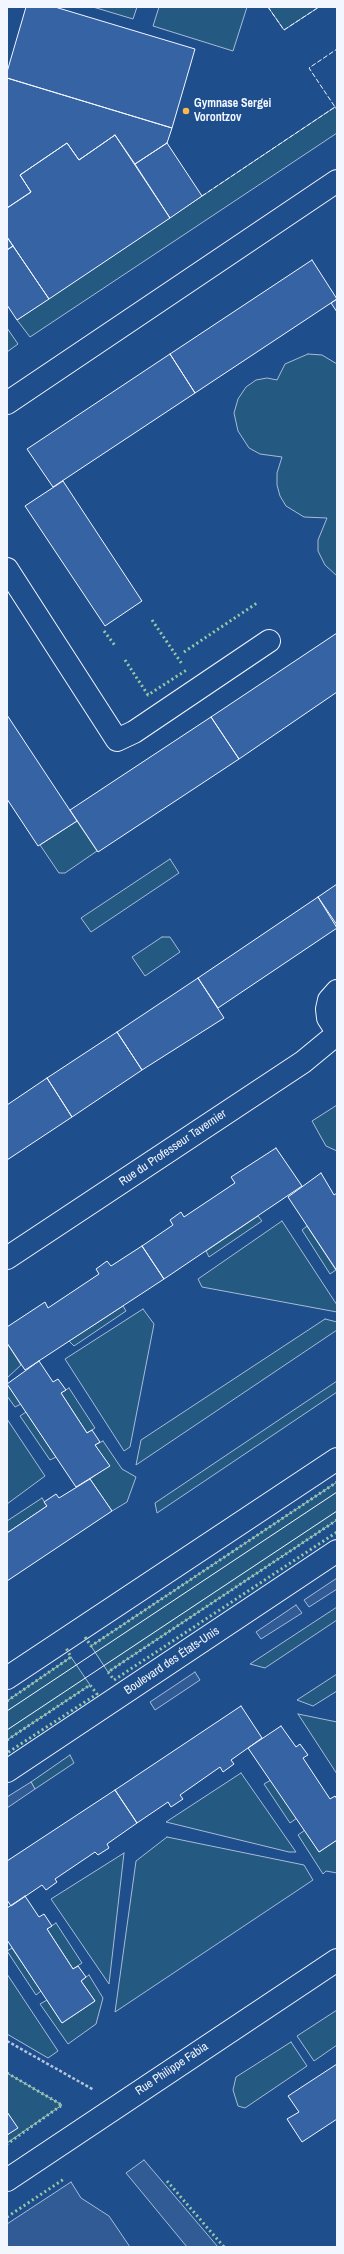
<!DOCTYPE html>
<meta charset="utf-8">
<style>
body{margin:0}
#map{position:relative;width:344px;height:2254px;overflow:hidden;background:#1f4e8c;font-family:"Archivo Narrow",sans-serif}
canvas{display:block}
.frame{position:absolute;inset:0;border:8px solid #f2f6ff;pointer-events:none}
</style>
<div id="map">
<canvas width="344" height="2254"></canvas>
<div class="frame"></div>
</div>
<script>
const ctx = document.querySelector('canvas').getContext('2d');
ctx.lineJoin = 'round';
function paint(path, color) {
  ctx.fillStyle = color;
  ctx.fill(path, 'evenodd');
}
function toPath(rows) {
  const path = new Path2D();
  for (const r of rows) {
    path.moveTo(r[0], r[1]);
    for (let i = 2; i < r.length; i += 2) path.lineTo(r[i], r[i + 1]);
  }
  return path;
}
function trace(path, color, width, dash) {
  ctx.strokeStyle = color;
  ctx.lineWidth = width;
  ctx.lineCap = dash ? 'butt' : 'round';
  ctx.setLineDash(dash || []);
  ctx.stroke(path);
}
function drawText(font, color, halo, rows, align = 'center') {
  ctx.font = font + ' "Archivo Narrow",sans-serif';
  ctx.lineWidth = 3;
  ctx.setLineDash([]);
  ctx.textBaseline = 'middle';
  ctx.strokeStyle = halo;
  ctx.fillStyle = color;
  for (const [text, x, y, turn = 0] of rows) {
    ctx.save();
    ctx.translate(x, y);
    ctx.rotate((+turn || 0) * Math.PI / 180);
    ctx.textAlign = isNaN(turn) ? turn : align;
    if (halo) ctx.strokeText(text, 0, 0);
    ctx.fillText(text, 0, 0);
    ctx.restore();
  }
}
const green = toPath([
 [93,7,137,7,133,19,93,7],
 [159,7,247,7,233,51,153,26,159,7],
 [268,7,319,7,284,30,268,7],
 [335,107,337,110,337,133,30,337,17,320,335,107],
 [7,328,18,344,7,352,7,328],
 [308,354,322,355,337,364,337,576,325,565,318,551,318,540,327,518,304,517,286,506,280,496,277,485,277,473,282,457,260,454,249,448,238,431,234,413,238,399,246,387,256,380,267,378,277,380,285,364,308,354],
 [77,821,97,851,65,873,59,873,40,845,77,821],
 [170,859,179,873,91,932,81,918,170,859],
 [162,937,170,937,180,952,145,976,132,957,162,937],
 [337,1105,337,1151,326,1146,312,1121,337,1105],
 [258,1216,262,1221,209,1257,206,1251,258,1216],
 [282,1221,337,1305,337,1312,202,1287,198,1279,282,1221],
 [307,1226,336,1270,330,1274,302,1230,307,1226],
 [123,1306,126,1311,74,1346,69,1341,123,1306],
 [143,1309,154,1324,130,1447,124,1451,65,1359,143,1309],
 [325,1319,337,1322,337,1330,136,1465,141,1440,325,1319],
 [7,1343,21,1365,7,1378,7,1343],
 [337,1381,337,1392,157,1513,155,1503,337,1381],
 [7,1384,21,1404,15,1407,7,1396,7,1384],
 [69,1388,95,1428,87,1433,61,1393,69,1388],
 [26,1412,56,1457,50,1460,20,1416,26,1412],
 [7,1419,45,1476,7,1504,7,1419],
 [103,1441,122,1469,136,1477,127,1502,112,1511,90,1479,109,1466,95,1445,103,1441],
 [337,1482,337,1520,108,1672,91,1646,337,1482],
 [42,1498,47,1506,7,1533,7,1521,42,1498],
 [337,1607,337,1620,265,1668,250,1664,337,1607],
 [71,1657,90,1685,7,1740,7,1701,71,1657],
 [337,1674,337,1691,313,1706,297,1700,337,1674],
 [298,1714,337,1722,337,1774,298,1714],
 [70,1755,74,1763,35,1789,31,1782,70,1755],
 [241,1773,296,1852,289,1852,166,1822,241,1773],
 [271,1780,297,1818,290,1823,264,1784,271,1780],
 [305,1830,319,1852,337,1840,337,1873,326,1871,323,1874,298,1835,305,1830],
 [167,1837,304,1865,313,1880,115,2012,136,1861,167,1837],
 [124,1853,109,1984,51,1899,124,1853],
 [56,1923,82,1963,73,1969,47,1929,56,1923],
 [12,1948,41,1991,36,1995,7,1951,12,1948],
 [7,1974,58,2051,48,2058,7,2034,7,1974],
 [89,1975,103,1998,96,2024,68,2044,40,2004,47,2000,62,2023,95,2001,81,1981,89,1975],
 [337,2010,337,2045,314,2061,297,2036,337,2010],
 [291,2042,307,2066,245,2108,238,2106,233,2090,236,2077,291,2042],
 [7,2073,62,2105,7,2143,7,2135,17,2128,7,2112,7,2073]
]);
const parking = toPath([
 [337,1578,337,1589,309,1607,304,1600,337,1578],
 [296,1605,302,1613,261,1639,256,1632,296,1605],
 [195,1672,200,1680,155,1710,150,1702,195,1672],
 [31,1782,35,1789,7,1808,7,1797,31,1782],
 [144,2160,218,2247,187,2247,126,2173,144,2160],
 [71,2182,81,2198,109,2216,130,2247,7,2247,7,2224,71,2182]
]);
const building = toPath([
 [26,7,55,7,195,49,172,128,7,78,7,72,26,7],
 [7,78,172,128,167,143,135,164,115,135,79,160,67,143,20,175,31,192,7,208,7,78],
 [115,135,170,218,49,299,7,237,7,208,31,192,20,175,67,143,79,160,115,135],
 [167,143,202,196,170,218,135,164,167,143],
 [7,237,13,246,7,250,7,237],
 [13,246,49,299,17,320,7,305,7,250,13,246],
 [312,260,337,299,195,393,170,354,312,260],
 [337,299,337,312,331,303,337,299],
 [170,354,195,393,53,487,27,449,170,354],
 [63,481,142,601,105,626,25,506,63,481],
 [337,633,337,692,239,759,211,717,337,633],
 [7,715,77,821,38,846,7,799,7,715],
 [211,717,239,759,98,852,70,810,211,717],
 [337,884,337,925,318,897,337,884],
 [318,897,337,928,218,1008,198,978,318,897],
 [198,978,224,1018,142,1070,117,1032,198,978],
 [117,1032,142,1070,72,1117,47,1078,117,1032],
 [47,1078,72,1117,7,1160,7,1105,47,1078],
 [276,1148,302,1186,164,1279,142,1246,173,1225,170,1220,181,1212,184,1217,235,1183,231,1177,276,1148],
 [321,1173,334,1195,337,1193,337,1271,288,1197,321,1173],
 [142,1246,164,1279,25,1370,7,1343,7,1327,45,1302,48,1308,99,1274,96,1269,107,1261,111,1266,142,1246],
 [39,1361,53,1382,58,1379,66,1390,61,1393,87,1433,92,1430,100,1442,95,1445,110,1466,76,1487,7,1384,39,1361],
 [90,1479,112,1511,7,1581,7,1533,47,1506,44,1502,56,1494,59,1498,90,1479],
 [241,1706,262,1738,231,1760,234,1764,223,1772,220,1767,180,1795,183,1799,171,1807,168,1802,137,1823,115,1790,241,1706],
 [281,1726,296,1747,300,1744,308,1755,303,1758,330,1799,335,1796,337,1799,337,1840,319,1852,248,1748,281,1726],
 [115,1790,137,1823,107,1844,109,1848,98,1855,95,1852,55,1879,57,1882,46,1890,42,1885,11,1906,7,1900,7,1861,115,1790],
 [25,1896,39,1917,44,1914,52,1926,47,1929,73,1969,78,1966,86,1977,81,1981,95,2001,62,2023,7,1940,7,1908,25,1896],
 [337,2064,337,2119,302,2142,287,2119,299,2112,288,2096,337,2064],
 [7,2112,18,2128,7,2135,7,2112]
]);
const path = toPath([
 [7,2041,94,2090]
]);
const street = toPath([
 [7,403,337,181],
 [7,569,117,740,134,732,269,641],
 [337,991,329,1000,327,1009,328,1018,337,1032],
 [7,1258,303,1062,337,1034],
 [7,2180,337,1960]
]);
const secondary = toPath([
 [7,1678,337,1459],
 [7,1771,337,1551]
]);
const tram = toPath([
 [7,1711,337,1492],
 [7,1730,337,1511]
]);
const hedge = toPath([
 [152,620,182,664],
 [104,631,116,647],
 [184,652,257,603],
 [125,660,148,695,188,669],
 [337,1520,108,1672,114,1680,337,1532],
 [85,1637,91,1646,337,1482],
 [7,1701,71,1657,66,1648],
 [7,1740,90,1685,97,1694,7,1753],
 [7,2073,62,2105,7,2144],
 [167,2181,224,2247],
 [7,2217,64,2179]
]);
const fence = toPath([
 [268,7,284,30,319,7],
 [202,196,335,107,309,68,337,49]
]);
const markers = [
 [186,111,4,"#ffb74d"]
];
const poiNames = [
 ["Gymnase Sergei",194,104],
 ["Vorontzov",194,118]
];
const streetNames = [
 ["Rue du Professeur Tavernier",173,1148,-34],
 ["Boulevard des États-Unis",172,1661,-34],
 ["Rue Philippe Fabia",172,2069,-34]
];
paint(green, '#245a82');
trace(green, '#a8bbd7', 1);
paint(parking, '#305b95');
trace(parking, '#a8bbd7', 1);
paint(building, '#3563a3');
trace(building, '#f2f6ff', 1);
trace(street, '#f2f6ff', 24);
trace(secondary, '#f2f6ff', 24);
trace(path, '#b3c4dc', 2.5, [3, 2]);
trace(street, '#1f4e8c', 22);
trace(secondary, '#1f4e8c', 22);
trace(tram, '#f2f6ff', 1);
trace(hedge, '#97c8a6', 3, [2, 3]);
trace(fence, '#f2f6ff', 1, [5, 2]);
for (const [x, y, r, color] of markers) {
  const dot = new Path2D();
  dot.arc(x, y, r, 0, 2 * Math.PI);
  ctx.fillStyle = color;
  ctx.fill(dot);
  trace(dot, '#1f4e8c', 1.5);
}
drawText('bold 12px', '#f2f6ff', '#1f4e8c', poiNames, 'left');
drawText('12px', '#f2f6ff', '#1f4e8c', streetNames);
</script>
